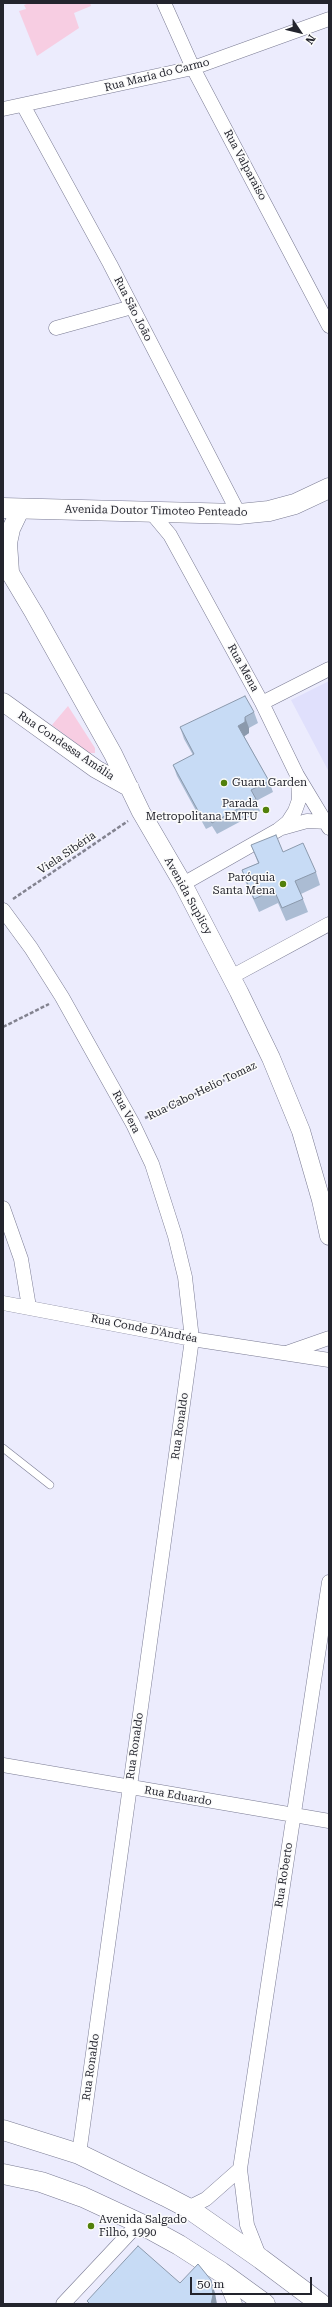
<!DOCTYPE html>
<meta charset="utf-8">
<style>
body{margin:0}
#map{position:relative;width:332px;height:2307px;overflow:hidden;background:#ececfd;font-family:"Roboto Serif",serif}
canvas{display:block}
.frame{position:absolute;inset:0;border:4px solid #23242d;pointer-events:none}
.north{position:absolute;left:280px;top:12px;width:40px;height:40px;-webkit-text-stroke:3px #fbfbfb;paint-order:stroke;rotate:125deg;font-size:11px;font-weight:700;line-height:16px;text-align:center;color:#23242d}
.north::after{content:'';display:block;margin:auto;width:14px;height:18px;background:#23242d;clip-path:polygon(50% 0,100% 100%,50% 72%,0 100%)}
.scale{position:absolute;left:190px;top:2277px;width:122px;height:18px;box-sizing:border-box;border:2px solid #23242d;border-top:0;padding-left:5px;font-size:12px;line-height:14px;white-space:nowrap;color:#23242d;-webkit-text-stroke:3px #fbfbfb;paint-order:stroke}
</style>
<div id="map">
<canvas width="332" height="2307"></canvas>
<div class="frame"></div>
<div class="north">N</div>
<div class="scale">50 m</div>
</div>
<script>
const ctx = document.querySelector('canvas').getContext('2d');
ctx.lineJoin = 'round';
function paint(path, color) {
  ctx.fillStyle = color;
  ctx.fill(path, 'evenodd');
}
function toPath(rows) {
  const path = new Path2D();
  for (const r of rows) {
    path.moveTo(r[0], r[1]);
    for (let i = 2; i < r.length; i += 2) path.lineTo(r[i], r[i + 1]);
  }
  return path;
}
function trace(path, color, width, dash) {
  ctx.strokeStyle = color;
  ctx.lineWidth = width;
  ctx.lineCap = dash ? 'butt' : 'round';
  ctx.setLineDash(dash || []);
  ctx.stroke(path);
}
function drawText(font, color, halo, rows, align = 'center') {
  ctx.font = font + ' "Roboto Serif",serif';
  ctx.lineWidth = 3;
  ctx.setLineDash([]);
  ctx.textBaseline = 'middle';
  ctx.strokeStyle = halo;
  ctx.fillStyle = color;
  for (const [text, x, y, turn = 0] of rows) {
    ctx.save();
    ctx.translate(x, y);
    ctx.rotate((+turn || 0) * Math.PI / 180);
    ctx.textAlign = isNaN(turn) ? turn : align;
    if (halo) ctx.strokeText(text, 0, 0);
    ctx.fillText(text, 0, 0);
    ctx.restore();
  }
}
const built = toPath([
 [329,681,329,772,291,700]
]);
const green = toPath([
 [29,3,90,3,91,6,74,13,79,28,37,56,19,11,26,9,24,5],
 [68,706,95,748,95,753,89,753,52,725]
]);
const path = toPath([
 [13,899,128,821],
 [3,1027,49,1004],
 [145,1118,256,1065]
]);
const service = toPath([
 [3,1448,50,1485]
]);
const minor = toPath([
 [164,3,193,68,329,326],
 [23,105,110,264,239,514],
 [3,109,193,68,329,19],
 [56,328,132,307],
 [150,511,170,535,262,703,297,775,329,828],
 [262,703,329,669],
 [282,828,307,821,329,822],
 [183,884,278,830,288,822,295,811,299,800,298,779],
 [3,910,31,948,62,997,133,1124,152,1164,175,1236,185,1277,192,1339,79,2154],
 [231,977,329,924],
 [3,1208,21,1259,29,1307],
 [3,1303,192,1339,329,1360],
 [286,1353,329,1338],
 [3,1765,329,1821],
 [188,2208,206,2199,240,2169],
 [260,2258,247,2225,240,2169,329,1582],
 [223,2275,235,2304],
 [63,2304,139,2223]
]);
const tertiary = toPath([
 [3,561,34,613,113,754,141,812,183,884,239,992,271,1058,301,1131,321,1200,329,1236],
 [10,572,8,543,11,529,21,508],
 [3,702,96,769,130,788]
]);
const secondary = toPath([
 [3,508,239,514,269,511,295,504,329,488],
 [3,2130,79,2154,165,2196,188,2208,261,2259,321,2304],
 [3,2174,41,2182,83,2197,139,2223,179,2245,221,2272,265,2304]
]);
const wall = toPath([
 [254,712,258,723,249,728,249,733,244,736,269,781,273,792,256,801,260,811,217,834,212,826,206,829,177,776,173,765,193,755,184,739,180,727],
 [251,845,283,852,316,872,320,885,301,894,308,912,286,921,278,903,259,912,246,883,242,870,258,863]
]);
const shadedWall = toPath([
 [245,717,249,728,249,733,242,738,238,726],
 [211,2280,215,2293,217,2304,211,2304]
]);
const building = toPath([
 [245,696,254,712,245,717,245,722,238,726,269,781,251,790,256,799,212,823,207,815,202,818,173,765,194,754,180,727,245,696],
 [276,835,283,852,303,843,316,872,295,881,303,899,282,908,274,890,254,899,242,870,259,863,251,845,276,835],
 [138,2246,180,2283,198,2264,211,2280,213,2295,211,2304,90,2304,87,2301,138,2246]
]);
const markers = [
 [224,783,4,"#52800a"],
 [266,810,4,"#52800a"],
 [283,884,4,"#52800a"],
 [91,2226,4,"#52800a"]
];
const streetNames = [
 ["Rua Maria do Carmo",157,75,-14],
 ["Rua Valparaiso",245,165,62],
 ["Rua São João",133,309,63],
 ["Avenida Doutor Timoteo Penteado",156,511,1],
 ["Rua Mena",243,668,61],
 ["Rua Condessa Amália",66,746,34],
 ["Viela Sibéria",67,853,-34],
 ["Avenida Suplicy",188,896,61],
 ["Rua Cabo Helio Tomaz",202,1091,-26],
 ["Rua Vera",126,1112,62],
 ["Rua Conde D'Andréa",144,1329,11],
 ["Rua Ronaldo",180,1426,-82],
 ["Rua Ronaldo",135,1746,-82],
 ["Rua Eduardo",178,1796,10],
 ["Rua Roberto",284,1875,-81],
 ["Rua Ronaldo",91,2067,-82]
];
const poiNames = [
 ["Guaru Garden",232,783],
 ["Parada",258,804,"right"],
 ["Metropolitana EMTU",258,817,"right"],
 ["Paróquia",275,878,"right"],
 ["Santa Mena",275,891,"right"],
 ["Avenida Salgado",99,2220],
 ["Filho, 1990",99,2233]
];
paint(built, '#e0e0fc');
paint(green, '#f7cde2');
trace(service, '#7a7b93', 8);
trace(minor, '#7a7b93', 15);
trace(tertiary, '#7a7b93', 19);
trace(secondary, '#7a7b93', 21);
trace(path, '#838390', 2.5, [4, 2]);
trace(service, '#fff', 7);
trace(minor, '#fff', 14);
trace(tertiary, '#fff', 18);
trace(secondary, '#fff', 20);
paint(wall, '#abbcd3');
paint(shadedWall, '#8b99ac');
paint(building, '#c7dbf5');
trace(building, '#8b99ac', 1);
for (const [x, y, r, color] of markers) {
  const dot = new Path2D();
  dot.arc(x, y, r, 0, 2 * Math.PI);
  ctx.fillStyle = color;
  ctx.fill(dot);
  trace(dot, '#fbfbfb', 1.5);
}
drawText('11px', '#23242d', '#fbfbfb', streetNames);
drawText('11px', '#23242d', '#fbfbfb', poiNames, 'left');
</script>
